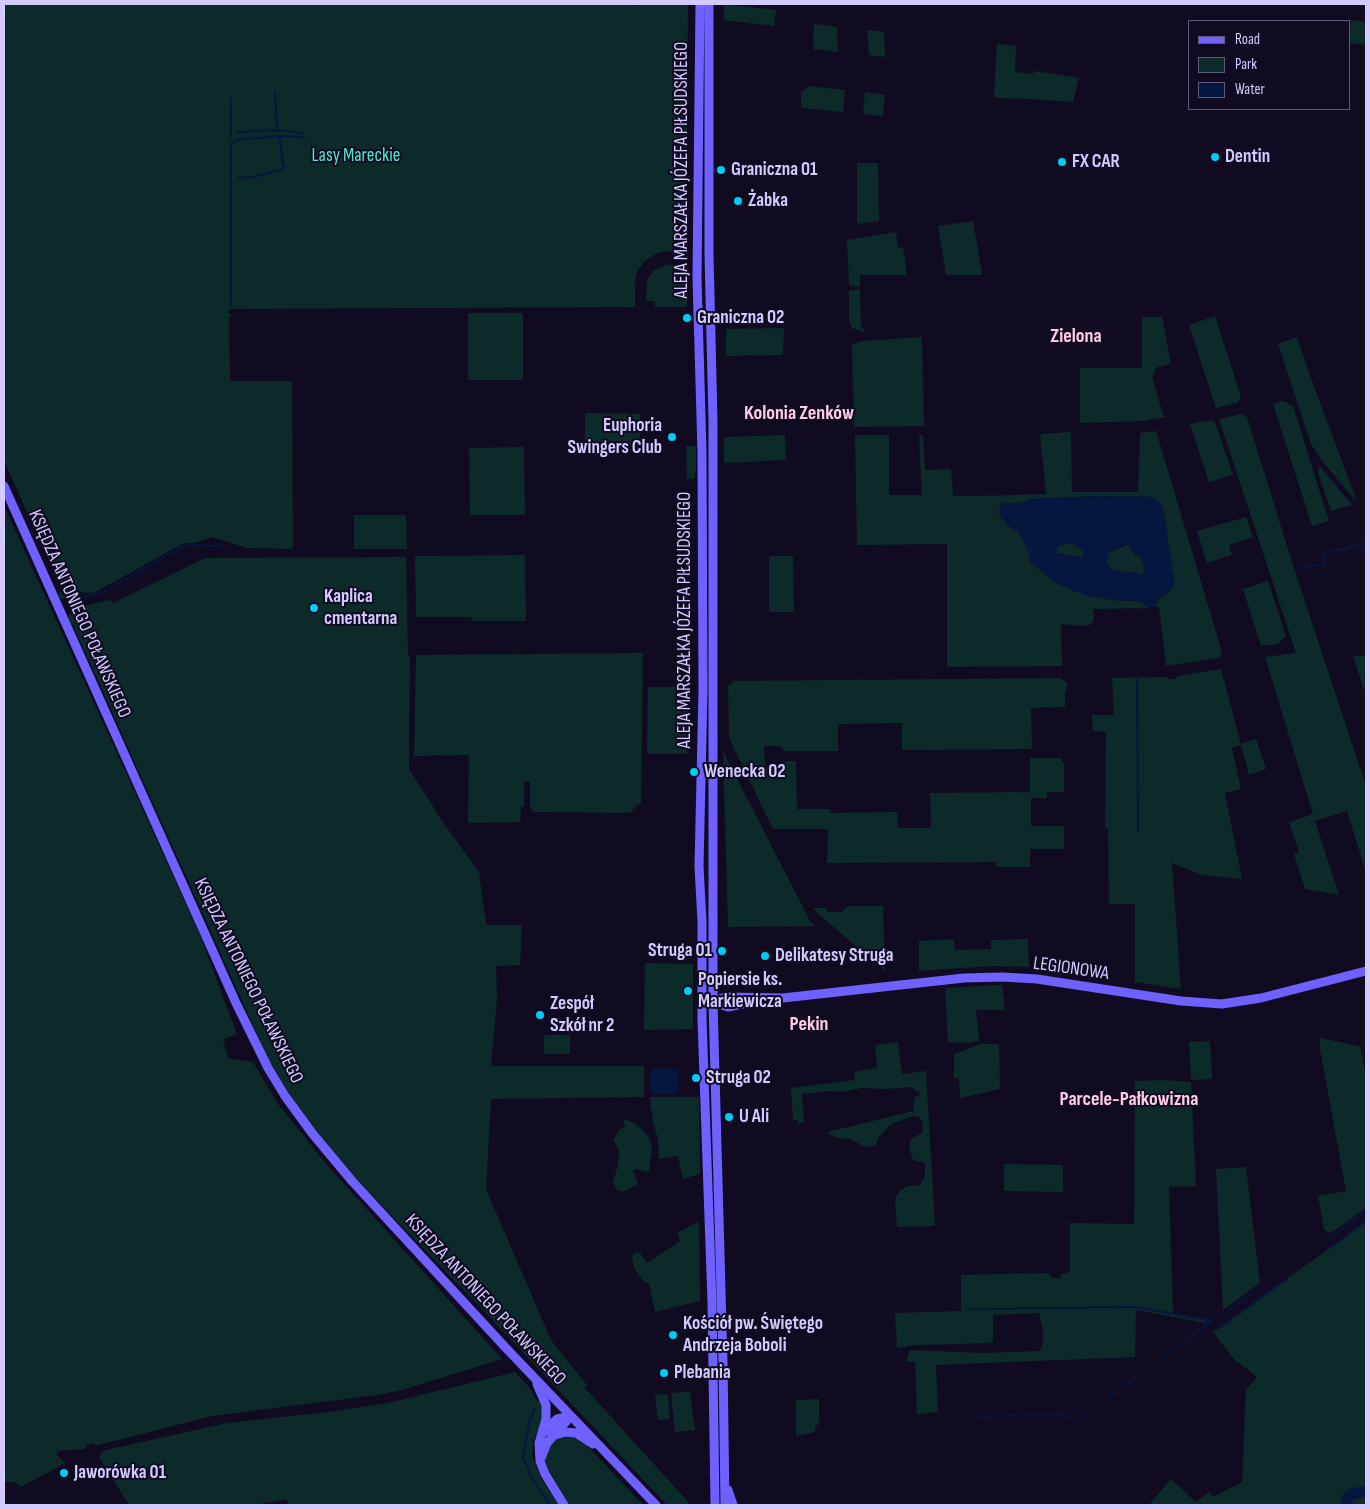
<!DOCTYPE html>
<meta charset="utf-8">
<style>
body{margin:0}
#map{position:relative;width:1370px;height:1509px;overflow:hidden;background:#100b20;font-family:"Sofia Sans Condensed",sans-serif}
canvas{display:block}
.frame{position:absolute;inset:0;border:5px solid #d3caff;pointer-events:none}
.legend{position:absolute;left:1188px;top:20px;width:162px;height:90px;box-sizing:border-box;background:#100b20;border:1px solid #5e5779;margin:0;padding:6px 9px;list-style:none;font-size:15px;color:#d3caff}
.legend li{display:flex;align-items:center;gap:10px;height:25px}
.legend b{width:25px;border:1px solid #5e5779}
</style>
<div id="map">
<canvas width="1370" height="1509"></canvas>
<div class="frame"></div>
<ul class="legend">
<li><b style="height:6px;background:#6f61ff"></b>Road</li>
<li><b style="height:14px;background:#0d2a2b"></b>Park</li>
<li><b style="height:14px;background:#05163f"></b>Water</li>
</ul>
</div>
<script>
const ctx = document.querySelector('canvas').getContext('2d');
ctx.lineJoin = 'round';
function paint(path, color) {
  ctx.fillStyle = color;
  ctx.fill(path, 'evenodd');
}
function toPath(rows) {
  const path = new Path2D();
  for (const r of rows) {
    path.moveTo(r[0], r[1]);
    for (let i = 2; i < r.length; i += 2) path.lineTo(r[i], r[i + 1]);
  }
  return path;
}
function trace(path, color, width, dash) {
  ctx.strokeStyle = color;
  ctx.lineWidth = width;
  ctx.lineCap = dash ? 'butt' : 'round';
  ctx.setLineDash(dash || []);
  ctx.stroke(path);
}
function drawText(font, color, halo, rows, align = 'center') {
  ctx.font = font + ' "Sofia Sans Condensed",sans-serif';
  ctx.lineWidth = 4;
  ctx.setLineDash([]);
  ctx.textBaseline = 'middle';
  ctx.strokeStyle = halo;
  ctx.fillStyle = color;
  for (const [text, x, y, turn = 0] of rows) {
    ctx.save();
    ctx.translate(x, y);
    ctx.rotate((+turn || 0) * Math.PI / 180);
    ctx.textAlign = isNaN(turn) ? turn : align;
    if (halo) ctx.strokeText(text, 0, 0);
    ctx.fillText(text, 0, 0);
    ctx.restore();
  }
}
const green = toPath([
 [4,4,627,4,637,6,638,4,688,4,686,239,676,250,657,253,645,261,637,271,635,281,635,307,229,309,228,314,232,314,229,317,230,381,292,381,293,547,291,549,247,548,212,537,194,543,184,543,94,593,74,592,71,598,60,599,58,594,63,591,4,461],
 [724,4,776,10,774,26,724,20],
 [1351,20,1366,22,1366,45,1349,43],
 [814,24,837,27,838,52,813,49],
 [867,30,884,32,885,57,869,55],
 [997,44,1016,46,1015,72,1033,74,1034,71,1079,78,1073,102,1013,98,1012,99,994,97],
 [808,86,845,90,843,112,801,108,801,92],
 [865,92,885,95,883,116,863,114],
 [857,163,878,163,879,221,857,224],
 [973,221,982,275,946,275,938,226],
 [896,232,898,248,903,247,907,275,860,275,860,287,851,286,849,284,847,240],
 [677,264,684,267,687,271,687,307,655,307,655,301,646,301,647,280,654,270,666,265],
 [860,289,861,326,864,329,864,332,852,328,849,321,849,291],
 [468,313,523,313,523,380,468,380],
 [1215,316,1241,397,1237,403,1216,408,1189,325],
 [1142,317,1162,317,1171,364,1155,368,1156,370,1152,376,1163,415,1166,417,1144,421,1080,423,1080,368,1142,368],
 [784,328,783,355,726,356,726,329],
 [922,337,924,426,854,427,852,344,863,341],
 [1297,337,1308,370,1357,502,1322,461,1311,444,1278,344],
 [1283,401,1293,406,1329,521,1312,526,1273,404],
 [585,413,640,414,640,447,585,447],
 [1241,414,1247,417,1292,562,1365,783,1366,783,1366,872,1347,811,1315,821,1339,895,1305,889,1294,854,1299,852,1289,822,1313,814,1265,657,1296,653,1219,419],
 [1212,420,1215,422,1233,475,1209,482,1190,424],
 [1156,431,1222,652,1218,658,1166,666,1159,607,1155,607,1159,598,1170,591,1152,497,1097,496,1032,499,1017,504,1005,523,1018,532,1027,547,1031,563,1041,570,1107,598,1120,601,1138,601,1150,608,1093,609,1094,620,1090,625,1084,626,1061,624,1062,666,947,667,947,544,857,545,855,435,889,435,889,495,922,495,919,435,923,435,925,470,951,469,953,496,983,496,1046,494,1040,434,1071,432,1072,492,1138,492,1140,433],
 [785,435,786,460,724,463,724,437],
 [686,446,696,446,696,470,694,479,687,479],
 [524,447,525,515,470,515,469,448],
 [1319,465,1352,505,1331,511,1318,473],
 [4,506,200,935,237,1034,223,1040,228,1058,253,1062,278,1104,327,1165,502,1359,402,1390,377,1395,212,1416,99,1445,95,1445,93,1443,88,1444,84,1449,58,1451,57,1455,64,1462,62,1465,21,1487,14,1482,4,1482],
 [354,515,406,515,407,549,354,549],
 [1246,517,1253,537,1229,545,1232,555,1207,563,1197,531],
 [1073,543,1084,551,1083,558,1057,553,1057,548,1061,545],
 [1129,544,1132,552,1141,557,1145,570,1141,575,1114,571,1110,568,1106,561,1108,553],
 [525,555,526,621,472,621,471,617,416,617,415,556],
 [769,556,793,556,794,612,769,612],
 [406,557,408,655,410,655,409,769,445,825,479,872,486,925,522,925,520,965,496,966,497,999,491,1066,644,1066,644,1097,491,1099,486,1189,551,1340,587,1385,585,1388,691,1505,667,1505,479,1306,353,1176,302,1113,270,1063,72,623,71,624,68,618,73,607,78,607,79,614,82,618,87,616,85,615,85,606,110,600,113,603,205,558],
 [1268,581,1286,636,1278,644,1261,646,1243,589],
 [643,653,641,804,638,804,630,813,534,812,530,808,530,782,524,781,524,806,521,807,520,822,468,823,469,755,414,756,416,655],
 [1353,656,1366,656,1366,695],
 [1221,669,1241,744,1256,739,1266,769,1249,775,1241,745,1232,748,1241,789,1225,793,1242,879,1202,875,1172,863,1181,989,1135,982,1135,904,1109,904,1108,829,1105,829,1106,732,1093,731,1092,715,1114,715,1112,678,1167,677,1169,679,1176,679,1178,676],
 [1060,678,1067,683,1067,690,1065,690,1065,707,1031,708,1032,749,902,750,902,723,838,724,838,751,785,751,780,746,764,746,765,767,779,767,785,761,796,761,797,809,830,809,831,813,897,812,898,828,931,828,930,793,1030,792,1030,758,1060,758,1064,763,1064,792,1047,792,1047,798,1031,798,1031,826,1064,826,1064,849,1030,849,1030,867,997,867,996,862,827,863,828,829,773,829,729,738,728,686,734,681],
 [648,687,689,687,687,754,647,754],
 [723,751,810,921,815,926,728,927],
 [848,906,883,906,885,971,817,913,813,908,827,908,827,912,842,912],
 [954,939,955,950,991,949,991,940,1028,939,1029,967,992,966,919,971,919,941],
 [645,963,693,964,693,1029,644,1030],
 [1002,985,1005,1010,976,1010,979,1041,971,1043,948,1042,945,988],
 [544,1035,570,1035,570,1054,544,1054],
 [1320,1038,1360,1046,1366,1077,1366,1208,1331,1233,1324,1230,1318,1196,1346,1191,1320,1049],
 [1210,1041,1212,1079,1191,1080,1189,1042],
 [898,1042,902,1074,926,1071,935,1226,897,1227,895,1199,899,1192,907,1186,920,1185,925,1176,925,1163,913,1160,909,1146,911,1139,923,1132,922,1122,919,1117,913,1116,891,1124,878,1138,875,1146,864,1147,851,1139,839,1138,831,1135,827,1132,914,1111,914,1101,915,1097,920,1095,919,1092,911,1087,886,1089,862,1088,842,1092,830,1091,802,1094,804,1122,798,1124,798,1120,793,1120,791,1088,855,1080,854,1072,877,1068,875,1045],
 [980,1044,999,1044,1000,1089,960,1098,959,1078,954,1078,954,1054],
 [1166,1080,1191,1082,1196,1186,1169,1187,1173,1313,1209,1319,1206,1323,1136,1310,1135,1357,936,1365,938,1412,917,1414,915,1362,906,1362,910,1350,982,1353,1040,1351,1043,1343,1043,1330,1039,1313,993,1315,993,1340,990,1343,916,1345,897,1348,895,1313,961,1311,961,1275,1048,1273,1052,1278,1061,1278,1061,1274,1070,1272,1070,1223,1134,1224,1135,1081],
 [650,1097,699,1097,700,1174,683,1179,678,1156,659,1159,658,1139,652,1119,653,1115,651,1110],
 [623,1118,636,1124,645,1132,650,1139,652,1148,649,1172,642,1171,638,1169,633,1170,638,1184,622,1192,616,1189,613,1182,618,1165,619,1150,613,1141,619,1130,625,1127],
 [1004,1164,1063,1165,1063,1192,1004,1191],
 [1246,1167,1260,1283,1223,1310,1216,1169],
 [1366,1222,1366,1505,1149,1505,1171,1479,1196,1502,1209,1492,1213,1497,1242,1482,1246,1390,1257,1377,1234,1359,1213,1332],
 [695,1223,699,1223,700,1301,655,1312,649,1283,646,1283,642,1279,634,1268,632,1256,635,1252,640,1253,647,1263,680,1241,677,1233],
 [515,1372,530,1388,536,1400,541,1401,543,1415,533,1443,532,1456,541,1478,559,1505,289,1505,286,1499,254,1505,129,1505,99,1457,101,1453,106,1450,227,1423,328,1412,388,1403],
 [690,1391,695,1430,675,1432,671,1393],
 [668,1394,670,1419,658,1420,655,1395],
 [819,1399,819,1423,815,1428,815,1432,796,1436,796,1400],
 [563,1436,573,1436,584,1442,643,1505,569,1505,549,1472,545,1460,547,1449,556,1438]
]);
const water = toPath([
 [1097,496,1153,497,1158,500,1161,505,1164,513,1175,584,1170,591,1159,598,1155,607,1150,608,1138,601,1132,600,1120,601,1087,596,1057,584,1031,563,1027,547,1018,532,1005,523,999,515,999,510,1002,503,1019,503,1032,499],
 [1072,543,1084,551,1083,558,1057,553,1057,548,1061,545],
 [1129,545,1132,552,1141,557,1145,570,1141,575,1133,572,1126,573,1118,570,1114,571,1110,568,1106,561,1108,553,1121,546],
 [654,1069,668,1069,677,1070,679,1092,676,1094,651,1094,650,1072]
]);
const stream = toPath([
 [275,92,277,130],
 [237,132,277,130,303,133],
 [231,137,231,98],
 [238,178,253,177,284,169,279,136],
 [231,306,231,146,235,140,279,136,305,137],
 [1300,567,1325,564,1322,554,1366,543],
 [83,597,106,591,169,554,183,547,195,545,222,546],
 [1137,679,1138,831],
 [1326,1240,1366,1211],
 [1330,1248,1366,1221],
 [967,1309,1135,1307,1212,1321],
 [1226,1312,1260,1288],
 [1219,1328,1287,1279],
 [1176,1348,1212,1321],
 [1164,1357,1170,1353],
 [1121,1388,1140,1374],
 [1107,1398,1114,1393],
 [535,1408,529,1423,523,1456,531,1476,550,1505],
 [1022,1415,1062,1414,1070,1417,1074,1421],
 [1083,1415,1090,1410],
 [1003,1416,1015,1415],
 [982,1418,997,1416]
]);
const river = toPath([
 [1347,1505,1347,1498,1352,1494,1366,1491]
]);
const secondary = toPath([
 [700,4,697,278,702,452,703,691,699,866,702,922,702,1020,712,1302,715,1505],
 [709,4,709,254,713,422,713,1002,723,1362,725,1505],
 [4,486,236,1003,268,1068,285,1096,312,1133,352,1181,505,1347,656,1505],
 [710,1002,726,997,783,998,964,978,1002,977,1037,979,1181,1001,1222,1004,1261,998,1366,971],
 [713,1002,728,1007,761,1000],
 [537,1384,546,1405,546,1419,539,1443,540,1461,545,1474,564,1505],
 [543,1433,557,1419,571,1416],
 [552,1436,565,1432,576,1433,593,1444],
 [541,1458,547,1443,571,1416],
 [728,1490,733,1505]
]);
const markers = [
 [1215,157,5,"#00cdf5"],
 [1062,162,5,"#00cdf5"],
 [721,170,5,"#00cdf5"],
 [738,201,5,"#00cdf5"],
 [687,318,5,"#00cdf5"],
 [672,437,5,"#00cdf5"],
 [314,608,5,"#00cdf5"],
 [694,772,5,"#00cdf5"],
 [722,951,5,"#00cdf5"],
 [765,956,5,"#00cdf5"],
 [688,991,5,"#00cdf5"],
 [540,1015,5,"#00cdf5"],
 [696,1078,5,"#00cdf5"],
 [729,1117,5,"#00cdf5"],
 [673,1335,5,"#00cdf5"],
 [664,1373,5,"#00cdf5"],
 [64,1473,5,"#00cdf5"]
];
const parkNames = [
 ["Lasy Mareckie",356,156]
];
const poiNames = [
 ["Dentin",1225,157],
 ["FX CAR",1072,162],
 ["Graniczna 01",731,170],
 ["Żabka",748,201],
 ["Graniczna 02",697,318],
 ["Euphoria",662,426,"right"],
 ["Swingers Club",662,448,"right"],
 ["Kaplica",324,597],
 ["cmentarna",324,619],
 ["Wenecka 02",704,772],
 ["Struga 01",712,951,"right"],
 ["Delikatesy Struga",775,956],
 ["Popiersie ks.",698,980],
 ["Markiewicza",698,1002],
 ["Zespół",550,1004],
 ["Szkół nr 2",550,1026],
 ["Struga 02",706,1078],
 ["U Ali",739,1117],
 ["Kościół pw. Świętego",683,1324],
 ["Andrzeja Boboli",683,1346],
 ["Plebania",674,1373],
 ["Jaworówka 01",74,1473]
];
const streetNames = [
 ["ALEJA MARSZAŁKA JÓZEFA PIŁSUDSKIEGO",682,170,-90],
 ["KSIĘDZA ANTONIEGO POŁAWSKIEGO",79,614,66],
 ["ALEJA MARSZAŁKA JÓZEFA PIŁSUDSKIEGO",685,620,-90],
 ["LEGIONOWA",1071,969,8],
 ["KSIĘDZA ANTONIEGO POŁAWSKIEGO",248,981,64],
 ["KSIĘDZA ANTONIEGO POŁAWSKIEGO",485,1300,47]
];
const neighbourhoodNames = [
 ["Zielona",1076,337],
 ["Kolonia Zenków",799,414],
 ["Pekin",809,1025],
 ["Parcele-Pałkowizna",1129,1100]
];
paint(green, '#0d2a2b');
paint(water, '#05163f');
trace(stream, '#05163f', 2);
trace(river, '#05163f', 11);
trace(secondary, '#6f61ff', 9);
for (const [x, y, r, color] of markers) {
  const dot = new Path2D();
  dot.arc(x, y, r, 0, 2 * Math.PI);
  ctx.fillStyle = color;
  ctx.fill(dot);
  trace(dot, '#100b20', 2);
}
drawText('19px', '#4be9cc', '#100b20', parkNames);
drawText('bold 19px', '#d3caff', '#100b20', poiNames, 'left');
drawText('19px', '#d3caff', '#100b20', streetNames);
drawText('bold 20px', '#ffcce9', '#100b20', neighbourhoodNames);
</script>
